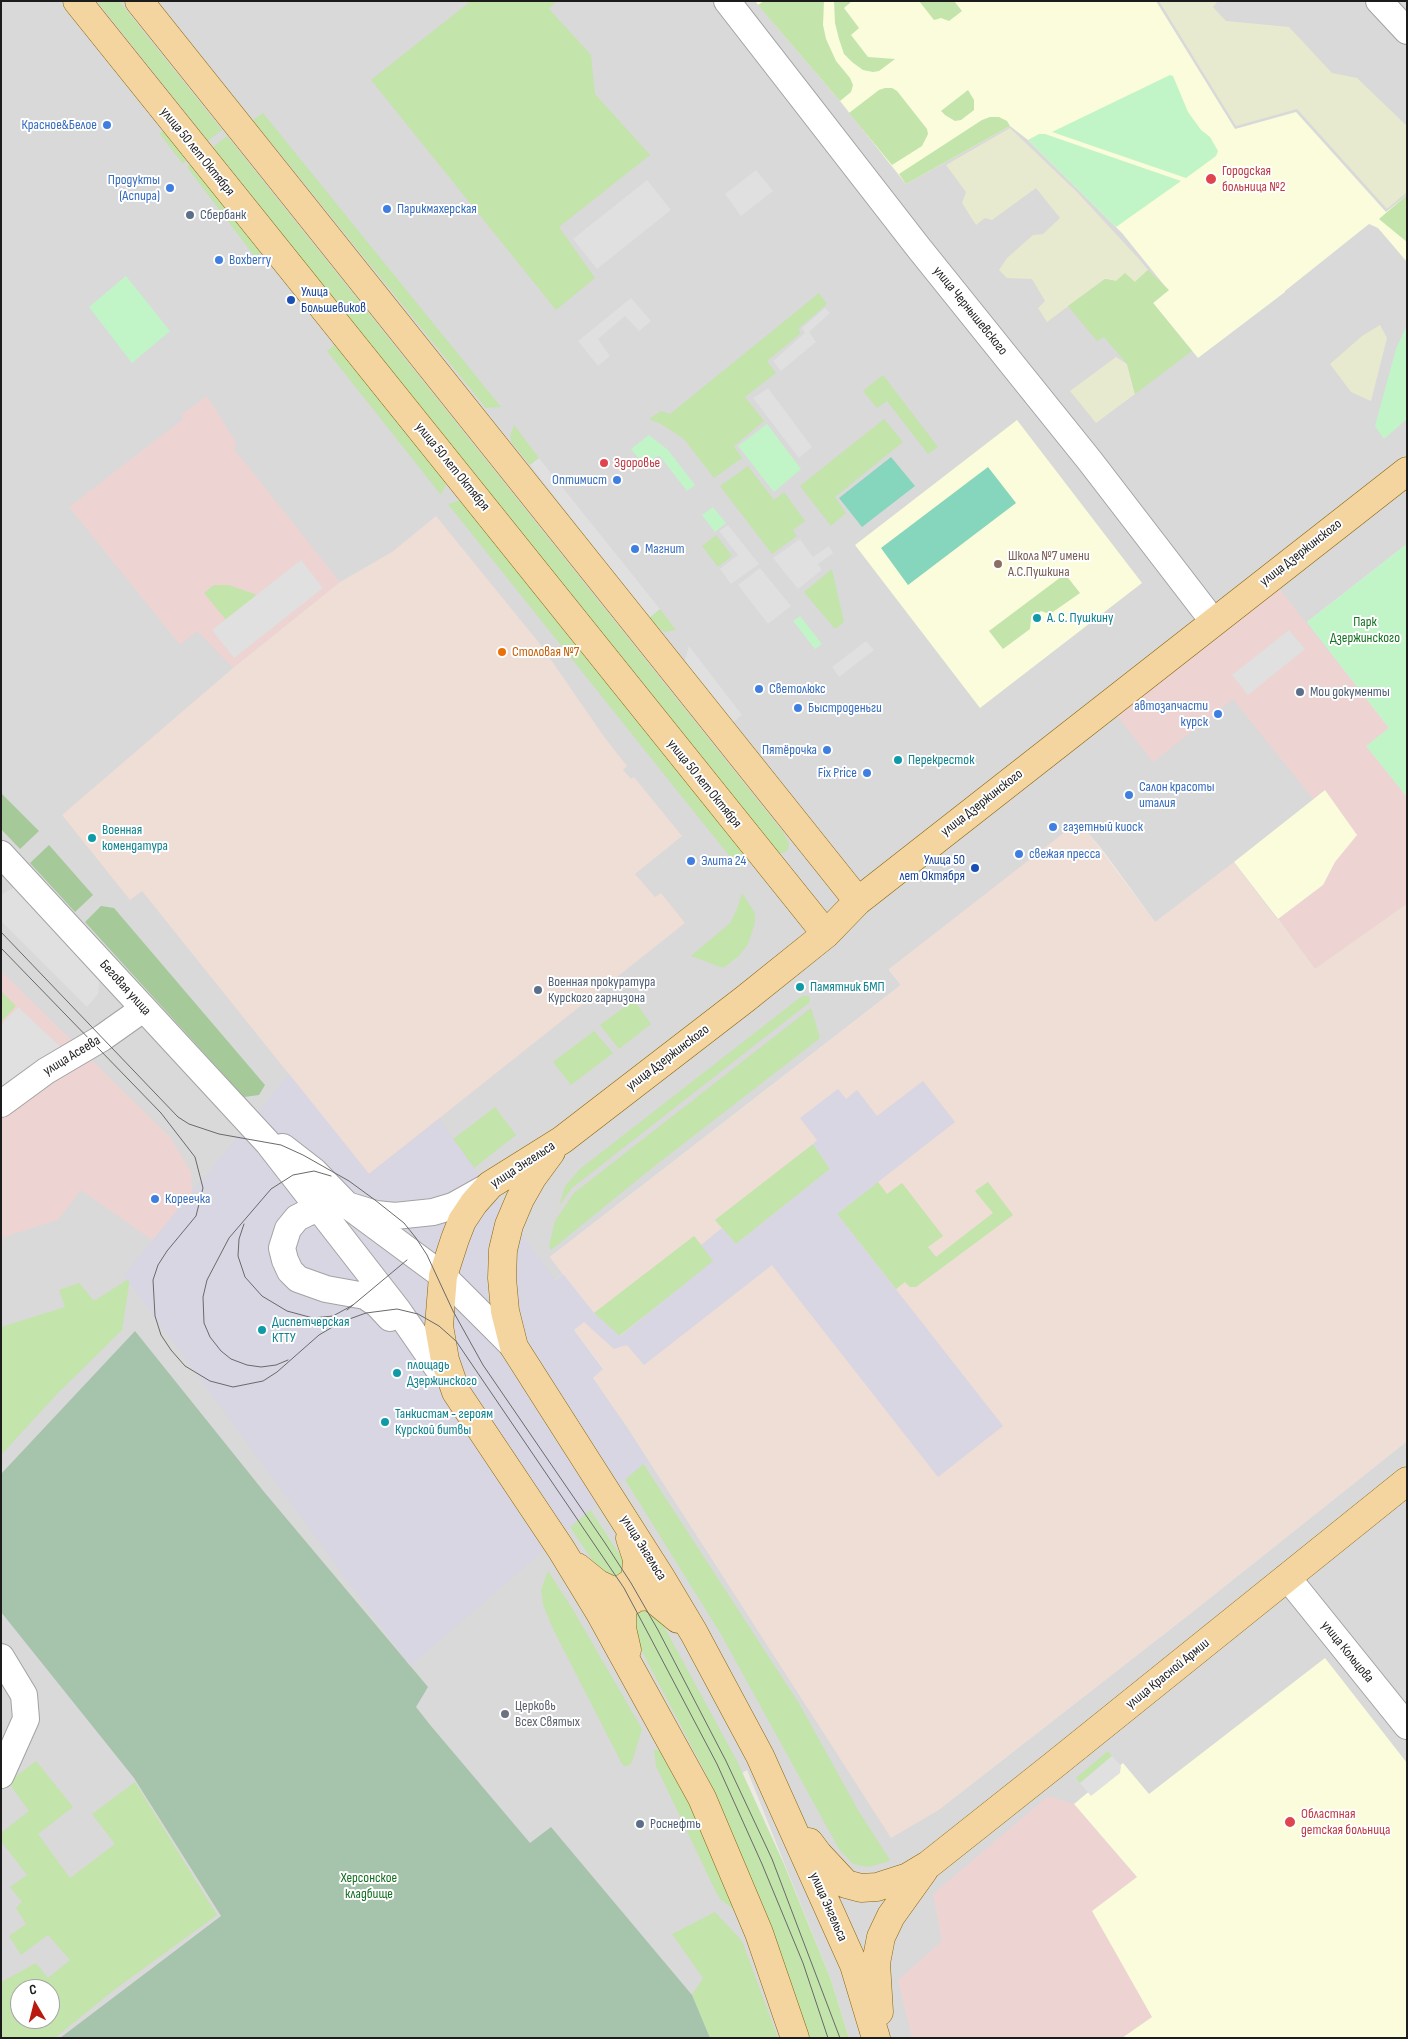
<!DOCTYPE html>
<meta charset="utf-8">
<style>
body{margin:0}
#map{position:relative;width:1408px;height:2039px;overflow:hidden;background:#eceae2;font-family:"Sofia Sans Condensed",sans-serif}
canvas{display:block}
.frame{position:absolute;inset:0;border:2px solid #1c1c1c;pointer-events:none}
.north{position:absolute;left:10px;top:1979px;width:50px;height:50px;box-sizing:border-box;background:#fff;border:1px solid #a4a4a4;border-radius:50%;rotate:352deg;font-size:14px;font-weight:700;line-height:20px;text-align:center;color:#1c1c1c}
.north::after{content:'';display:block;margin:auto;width:18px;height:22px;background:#b9190e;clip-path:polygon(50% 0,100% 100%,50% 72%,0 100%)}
</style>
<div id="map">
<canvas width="1408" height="2039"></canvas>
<div class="frame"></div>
<div class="north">С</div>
</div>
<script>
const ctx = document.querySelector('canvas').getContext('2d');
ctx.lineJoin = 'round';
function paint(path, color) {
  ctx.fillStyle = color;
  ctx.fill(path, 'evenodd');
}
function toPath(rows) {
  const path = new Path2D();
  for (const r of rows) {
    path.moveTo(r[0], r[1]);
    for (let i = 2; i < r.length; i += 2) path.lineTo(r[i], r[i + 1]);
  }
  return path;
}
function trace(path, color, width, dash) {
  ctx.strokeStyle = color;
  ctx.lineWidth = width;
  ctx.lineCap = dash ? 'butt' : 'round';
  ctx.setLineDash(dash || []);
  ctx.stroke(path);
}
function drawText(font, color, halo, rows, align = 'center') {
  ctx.font = font + ' "Sofia Sans Condensed",sans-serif';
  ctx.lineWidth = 4;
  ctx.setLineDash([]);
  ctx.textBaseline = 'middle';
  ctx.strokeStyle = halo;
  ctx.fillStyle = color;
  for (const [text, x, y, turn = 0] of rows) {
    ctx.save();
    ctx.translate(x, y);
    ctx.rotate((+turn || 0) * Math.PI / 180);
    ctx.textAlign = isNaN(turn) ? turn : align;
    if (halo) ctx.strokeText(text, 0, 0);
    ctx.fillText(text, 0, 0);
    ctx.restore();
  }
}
const residential = toPath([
 [1,1,1407,1,1407,544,1307,622,1389,728,1367,746,1407,797,1407,904,1315,969,1278,919,1155,922,1104,852,1079,822,889,970,901,985,550,1257,563,1274,555,1280,593,1378,626,1425,808,1708,937,1811,1191,1613,1407,1441,1407,2038,849,2038,831,1980,747,1770,702,1798,795,2038,1,2038],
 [20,1989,50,1989,50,2019,20,2019]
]);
const commercial = toPath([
 [207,396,236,442,234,449,340,582,233,668,197,631,180,645,69,507,183,419,181,415],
 [1278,587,1389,728,1367,746,1407,797,1407,904,1315,969,1278,919,1323,885,1335,862,1356,835,1325,790,1313,799,1233,699,1153,762,1116,714],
 [1,971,170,1137,191,1172,192,1192,190,1211,159,1245,81,1190,58,1220,1,1238],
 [1048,1796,1074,1804,1137,1877,1093,1911,1153,2017,1122,2038,912,2038,898,1980,942,1941,933,1894]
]);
const education = toPath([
 [755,1,1156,1,1235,129,1296,112,1386,212,1407,195,1407,262,1378,228,1369,224,1285,291,1285,292,1198,358,1153,303,1168,290,1122,233,1028,140,1010,126,906,184,840,101],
 [1017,420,1142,583,980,708,855,545],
 [1325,790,1357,835,1335,862,1323,885,1278,919,1234,862],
 [1325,1658,1407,1763,1407,2038,1122,2038,1152,2017,1092,1911,1137,1877,1074,1804,1123,1763,1149,1794]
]);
const military = toPath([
 [436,516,540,644,605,738,627,766,623,770,631,779,634,777,682,836,635,874,655,897,661,893,685,923,369,1174,142,891,130,900,62,815,233,668,340,582,392,552],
 [1079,821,1155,922,1234,862,1315,969,1407,904,1407,1441,1191,1613,937,1811,891,1838,626,1425,593,1378,603,1368,574,1330,584,1321,555,1280,563,1274,550,1257,901,985,889,969]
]);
const farmland = toPath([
 [1159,1,1218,1,1213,7,1226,21,1289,27,1332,73,1357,78,1407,126,1407,192,1387,209,1297,109,1236,126],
 [1010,128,1077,192,1139,259,1148,270,1135,282,1116,281,1105,279,1047,322,1038,308,1045,301,1032,279,1007,278,999,270,1007,258,1033,235,1043,234,1060,218,1036,188,992,220,985,218,976,225,962,203,966,192,946,165],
 [1380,325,1387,338,1371,401,1351,392,1330,364,1362,336],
 [1116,357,1127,364,1135,394,1096,423,1070,391]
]);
const grass = toPath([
 [97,1,119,1,222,130,208,141],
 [471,1,557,1,549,9,591,55,595,94,650,155,559,227,595,278,556,310,371,80],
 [764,1,824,1,823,25,826,39,836,61,850,78,853,85,851,92,840,101,758,5],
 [834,1,852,1,844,8,859,28,851,35,868,57,895,59,879,71,873,72,863,70,852,62,844,54,839,39,835,23],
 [919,1,954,1,962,11,949,21,941,18,934,20],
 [885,88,892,88,897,91,927,129,928,134,922,146,892,165,849,113,879,90],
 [968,90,974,100,974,110,961,120,955,121,945,115,941,111],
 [263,113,501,407,486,408,253,120],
 [990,117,999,117,1007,121,1010,126,906,184,899,174,982,120],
 [175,129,192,154,183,164,159,133],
 [227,136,783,832,789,843,788,850,783,853,778,853,773,849,213,147],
 [197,159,266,248,255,257,187,167],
 [1407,195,1407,242,1379,219],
 [1148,270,1169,290,1153,303,1192,351,1135,394,1127,364,1104,337,1097,341,1068,306,1105,279,1116,281,1125,273,1135,282],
 [819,293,827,304,798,329,801,333,767,361,776,373,745,397,764,421,734,446,742,458,714,478,684,439,661,424,649,419,661,411,670,414],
 [341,340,450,477,441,495,327,351],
 [883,375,938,447,928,454,887,401,877,408,863,391],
 [884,419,903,442,835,497,846,513,831,526,800,486],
 [514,425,539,458,530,465,512,443,510,436],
 [748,466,774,500,784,492,805,521,793,530,797,536,772,554,720,486],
 [467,498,750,859,739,868,448,504],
 [716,535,732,556,718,567,702,546],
 [832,569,844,622,835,629,804,592],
 [1065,574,1080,593,1050,614,1041,611,1031,619,1030,629,1003,649,989,631],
 [214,585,229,585,257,595,226,620,204,593],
 [660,609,676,630,665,632,660,629,649,618],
 [742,893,755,913,755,923,748,944,739,956,723,968,691,956,730,923,737,909],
 [1,991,16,1006,3,1020,1,1019],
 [802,996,809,996,810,1002,572,1188,559,1206,565,1186,580,1169],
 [634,1000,651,1024,619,1049,600,1025],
 [811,1008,820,1038,652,1168,551,1250,549,1246,555,1221,574,1193],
 [594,1031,613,1053,571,1085,553,1062],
 [495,1107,516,1135,469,1172,418,1166],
 [813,1144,830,1169,736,1244,715,1220],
 [878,1182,887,1194,902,1183,943,1236,928,1247,936,1257,993,1213,975,1191,988,1182,1013,1215,916,1287,910,1287,905,1282,896,1289,837,1214],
 [694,1236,714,1261,619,1336,594,1313],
 [130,1278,122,1330,57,1394,1,1455,1,1327,65,1307,59,1290,79,1283,94,1301],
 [481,1345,628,1567,626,1576,605,1579,465,1371],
 [598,1394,800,1705,858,1810,890,1860,887,1862,868,1867,853,1864,839,1849,722,1636,590,1423],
 [548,1571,572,1608,642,1729,632,1762,628,1766,624,1766,621,1762,553,1629,543,1605,541,1590],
 [654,1608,737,1761,784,1864,831,1980,849,2038,808,2038,749,1877,708,1778,631,1630,629,1610],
 [654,1750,662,1750,691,1806,735,1910,720,1899,714,1888,656,1766],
 [1108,1751,1112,1756,1080,1783,1076,1778],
 [36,1761,73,1807,38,1834,70,1878,115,1844,92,1814,135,1782,217,1915,114,1990,55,2038,1,2038,1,1982,36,1963,48,1978,70,1960,48,1935,21,1955,9,1936,26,1924,16,1908,22,1902,10,1887,27,1875,1,1841,1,1833,29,1811,8,1782],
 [20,1989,50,1989,50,2019,20,2019],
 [715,1912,742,1941,778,2038,710,2038,692,1995,703,1978,672,1934]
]);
const forest = toPath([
 [1,793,39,831,20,849,1,829],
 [49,845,93,895,75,912,30,863],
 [101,906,114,908,265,1085,259,1095,244,1097,85,922]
]);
const cemetery = toPath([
 [135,1331,265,1493,428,1687,416,1707,431,1726,530,1843,551,1827,692,1995,710,2038,60,2038,221,1916,134,1778,1,1612,1,1474]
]);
const park = toPath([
 [1170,75,1173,76,1188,112,1201,130,1210,137,1218,151,1216,156,1186,178,1052,132],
 [1039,134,1045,134,1181,181,1116,227,1028,140],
 [126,276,170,331,132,363,89,307],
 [1407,325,1407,419,1384,439,1375,426,1396,349],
 [767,424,801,469,774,492,738,446],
 [649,435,668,450,695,485,687,491,659,455,644,465,631,449],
 [713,507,726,523,715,532,702,515],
 [1407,544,1407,797,1366,746,1389,728,1307,622],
 [800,616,822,644,815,649,793,621]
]);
const pitch = toPath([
 [891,457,915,486,862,527,839,498],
 [988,467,1016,503,908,585,881,548]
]);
const parking = toPath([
 [756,170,773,191,741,216,725,194],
 [647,180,671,210,597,269,573,239],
 [631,298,651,321,639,331,625,316,598,339,610,356,598,366,578,341],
 [825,308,830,313,809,332,816,342,781,371,773,361,805,333,802,328],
 [768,388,812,447,799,458,753,398],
 [539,458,660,609,649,618,530,465],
 [728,525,759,564,731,584,720,569,738,555,719,531],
 [800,539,813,557,829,546,833,553,818,564,822,570,798,589,773,558],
 [301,560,323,588,234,658,212,630],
 [760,568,791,606,768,624,738,585],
 [1289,630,1305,649,1248,695,1232,675],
 [866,641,874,650,839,677,832,667],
 [689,646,742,715,731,724,684,663],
 [16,886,100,976,98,994,87,1007,1,921,1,895],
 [18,1007,64,1050,8,1091,1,1084,1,1025],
 [1112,1756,1121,1766,1120,1773,1091,1796,1080,1783]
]);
const plaza = toPath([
 [289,1074,369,1174,439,1119,555,1280,563,1274,594,1313,620,1336,713,1261,701,1245,722,1228,736,1244,830,1169,813,1144,817,1140,800,1118,838,1089,846,1099,857,1090,877,1116,923,1081,955,1122,837,1214,1003,1426,938,1477,772,1265,644,1365,627,1345,614,1349,584,1322,574,1330,603,1369,593,1378,648,1460,410,1666,124,1275]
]);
const minor = toPath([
 [727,1,918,247,1090,461,1213,621],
 [1379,1,1407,31],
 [1,854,268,1143,397,1309,437,1367],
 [1,1104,46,1071,102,1038,143,1009],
 [283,1147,314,1171,347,1205,443,1276,514,1347],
 [390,1318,377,1304,365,1296,326,1289,298,1279,290,1271,285,1260,282,1248,288,1229,297,1218,307,1213,319,1209,347,1205,376,1214,395,1216,433,1212,453,1206,487,1187],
 [1287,1577,1407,1726],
 [1,1657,24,1695,26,1719,1,1775]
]);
const major = toPath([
 [77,1,826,934],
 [139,1,858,901],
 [551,1152,532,1178,520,1199,509,1225,503,1250,502,1278,505,1311,514,1347,660,1576,694,1633,760,1756,854,1965,876,2038],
 [577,1567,598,1584,613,1591,621,1590,635,1580,636,1572,637,1559,630,1538],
 [627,1650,622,1628,622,1615,623,1607,627,1603,638,1597,650,1596,678,1619],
 [809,1842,818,1854,846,1884,861,1888,877,1887,908,1877,928,1865,1054,1765,1407,1481],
 [879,2012,876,1963,881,1937,891,1916,924,1870],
 [795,2038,759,1933,702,1798,600,1613,561,1549,456,1392,445,1360,439,1326,443,1276,455,1239,462,1221,474,1203,490,1185,562,1140,745,999,826,934,858,901,1407,471]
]);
const tram = toPath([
 [1,932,178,1117,189,1124,219,1134,281,1145,303,1155,349,1181,375,1200,404,1223,416,1238,427,1255,453,1311,483,1365,605,1543,631,1583,658,1630,726,1761,772,1859,840,2038],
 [1,948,161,1113,195,1157,203,1188,196,1216,167,1251,158,1265,153,1280,155,1316,161,1335,171,1350,185,1366,210,1381,233,1387,263,1381,277,1372,319,1335,341,1322,366,1313,397,1309,418,1314,439,1326,456,1341,624,1588,649,1635,717,1764,762,1864,803,1963,828,2038],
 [244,1224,239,1239,238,1256,245,1277,262,1296,287,1311,313,1318,333,1316,353,1305],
 [347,1310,407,1260],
 [288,1360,276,1365,261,1367,247,1365,231,1359,221,1351,210,1337,204,1323,203,1297,207,1280,229,1238,271,1189,293,1175,314,1171,331,1176]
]);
const markers = [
 [107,125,5,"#3f7fe0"],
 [1211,179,6,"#e0444e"],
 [170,188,5,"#3f7fe0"],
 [387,209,5,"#3f7fe0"],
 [190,215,5,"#5c6f8a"],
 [219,260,5,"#3f7fe0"],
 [291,300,5,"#1a4fb4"],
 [604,463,5,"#e0444e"],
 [617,480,5,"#3f7fe0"],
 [635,549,5,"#3f7fe0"],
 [998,564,5,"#8d6e63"],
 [1037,618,5,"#0f9aa8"],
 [502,652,5,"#e8710a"],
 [759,689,5,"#3f7fe0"],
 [1300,692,5,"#5c6f8a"],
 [798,708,5,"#3f7fe0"],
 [1218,714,5,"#3f7fe0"],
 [827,750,5,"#3f7fe0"],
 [898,760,5,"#0f9aa8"],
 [867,773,5,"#3f7fe0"],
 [1129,795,5,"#3f7fe0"],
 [1053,827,5,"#3f7fe0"],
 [92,838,5,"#0f9aa8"],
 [1019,854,5,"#3f7fe0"],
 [691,861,5,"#3f7fe0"],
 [975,868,5,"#1a4fb4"],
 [800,987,5,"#0f9aa8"],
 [538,990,5,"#5c6f8a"],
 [155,1199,5,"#3f7fe0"],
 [262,1330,5,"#0f9aa8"],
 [397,1373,5,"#0f9aa8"],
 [385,1422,5,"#0f9aa8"],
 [505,1714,5,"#6b7280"],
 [1290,1822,6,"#e0444e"],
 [640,1824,5,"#5c6f8a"]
];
const shopNames = [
 ["Красное&Белое",97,125,"right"],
 ["Продукты",160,180,"right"],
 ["(Аспира)",160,196,"right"],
 ["Парикмахерская",397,209],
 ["Boxberry",229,260],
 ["Оптимист",607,480,"right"],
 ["Магнит",645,549],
 ["Светолюкс",769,689],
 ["автозапчасти",1208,706,"right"],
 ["курск",1208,722,"right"],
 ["Быстроденьги",808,708],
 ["Пятёрочка",817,750,"right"],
 ["Fix Price",857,773,"right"],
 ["Салон красоты",1139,787],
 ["италия",1139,803],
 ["газетный киоск",1063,827],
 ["свежая пресса",1029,854],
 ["Элита 24",701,861],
 ["Кореечка",165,1199]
];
const streetNames = [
 ["улица 50 лет Октября",197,152,51],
 ["улица Чернышевского",970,311,51],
 ["улица 50 лет Октября",452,467,51],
 ["улица Дзержинского",1301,553,-38],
 ["улица 50 лет Октября",704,784,51],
 ["улица Дзержинского",982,803,-38],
 ["Беговая улица",125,988,48],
 ["улица Асеева",72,1056,-31],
 ["улица Дзержинского",668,1058,-37],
 ["улица Энгельса",523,1165,-33],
 ["улица Энгельса",643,1548,58],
 ["улица Кольцова",1347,1652,51],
 ["улица Красной Армии",1168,1674,-39],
 ["улица Энгельса",828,1907,66]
];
const healthNames = [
 ["Городская",1222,171],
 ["больница №2",1222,187],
 ["Здоровье",614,463],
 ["Областная",1301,1814],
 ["детская больница",1301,1830]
];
const serviceNames = [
 ["Сбербанк",200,215],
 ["Мои документы",1310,692],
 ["Военная прокуратура",548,982],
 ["Курского гарнизона",548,998],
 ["Роснефть",650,1824]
];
const transitNames = [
 ["Улица",301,292],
 ["Большевиков",301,308],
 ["Улица 50",965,860,"right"],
 ["лет Октября",965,876,"right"]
];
const educationNames = [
 ["Школа №7 имени",1008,556],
 ["А.С.Пушкина",1008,572]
];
const cultureNames = [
 ["А. С. Пушкину",1047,618],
 ["Перекресток",908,760],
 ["Военная",102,830],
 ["комендатура",102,846],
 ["Памятник БМП",810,987],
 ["Диспетчерская",272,1322],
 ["КТТУ",272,1338],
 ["площадь",407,1365],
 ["Дзержинского",407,1381],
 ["Танкистам - героям",395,1414],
 ["Курской битвы",395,1430]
];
const parkNames = [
 ["Парк",1365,622],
 ["Дзержинского",1365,638],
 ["Херсонское",369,1878],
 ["кладбище",369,1894]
];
const foodNames = [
 ["Столовая №7",512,652]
];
const worshipNames = [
 ["Церковь",515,1706],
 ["Всех Святых",515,1722]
];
paint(residential, '#dad9d9');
paint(commercial, '#edd4d2');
paint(education, '#fafcdb');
paint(military, '#eeded6');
paint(farmland, '#e7eace');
paint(grass, '#c3e4ab');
paint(forest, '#a5c999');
paint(cemetery, '#a5c4ab');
paint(park, '#c1f5c8');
paint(pitch, '#85d6bc');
paint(parking, '#e0e0e0');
paint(plaza, '#d7d6e2');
trace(minor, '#a3a3a3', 28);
trace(major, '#89660b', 29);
trace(minor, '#fff', 26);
trace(major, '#f4d59f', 28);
trace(tram, '#6a6a6a', 1);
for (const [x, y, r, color] of markers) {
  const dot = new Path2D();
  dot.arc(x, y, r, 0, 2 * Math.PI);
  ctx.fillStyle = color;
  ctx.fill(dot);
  trace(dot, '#fff', 2);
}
drawText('14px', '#366cbe', '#fff', shopNames, 'left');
drawText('14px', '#1c1c1c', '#fff', streetNames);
drawText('14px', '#be3a42', '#fff', healthNames, 'left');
drawText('14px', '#4e5e75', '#fff', serviceNames, 'left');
drawText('14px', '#164399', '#fff', transitNames, 'left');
drawText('14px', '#785e54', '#fff', educationNames, 'left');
drawText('14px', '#0d838f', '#fff', cultureNames, 'left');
drawText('14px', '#137020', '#fff', parkNames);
drawText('14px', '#c56008', '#fff', foodNames, 'left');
drawText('14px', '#5b616d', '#fff', worshipNames, 'left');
</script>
